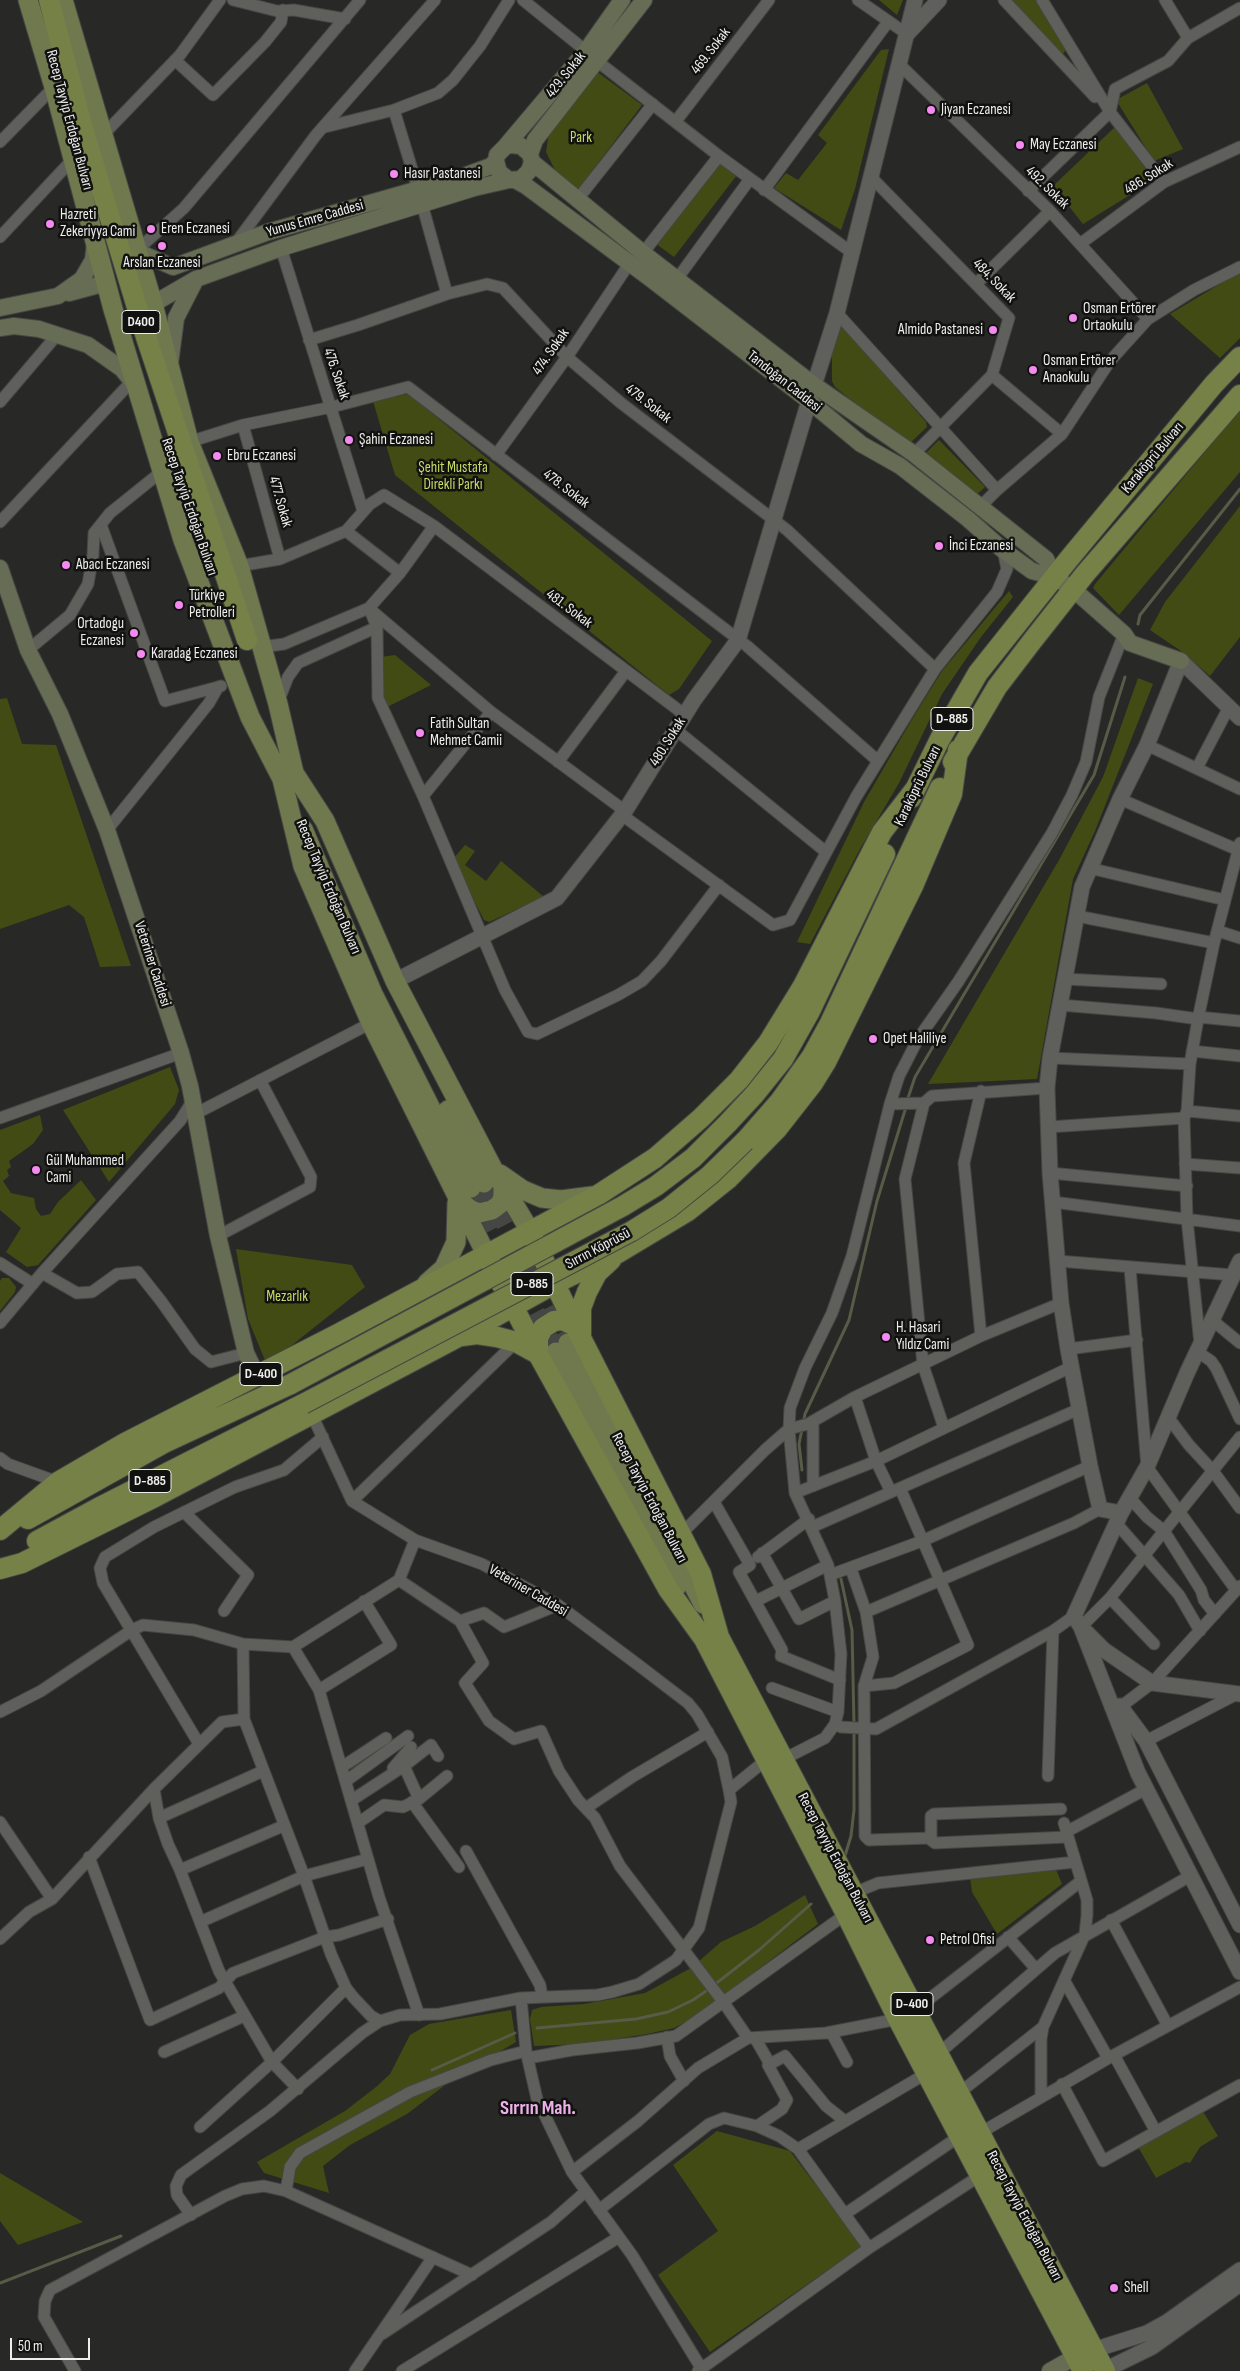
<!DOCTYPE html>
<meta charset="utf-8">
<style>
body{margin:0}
#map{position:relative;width:1240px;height:2371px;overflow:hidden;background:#282926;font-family:"Sofia Sans Condensed",sans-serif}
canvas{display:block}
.scale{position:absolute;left:10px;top:2338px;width:80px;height:22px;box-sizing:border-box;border:2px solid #eeefed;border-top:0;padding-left:6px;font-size:15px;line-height:18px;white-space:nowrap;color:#eeefed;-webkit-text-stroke:4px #111110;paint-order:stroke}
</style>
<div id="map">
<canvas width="1240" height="2371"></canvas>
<div class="scale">50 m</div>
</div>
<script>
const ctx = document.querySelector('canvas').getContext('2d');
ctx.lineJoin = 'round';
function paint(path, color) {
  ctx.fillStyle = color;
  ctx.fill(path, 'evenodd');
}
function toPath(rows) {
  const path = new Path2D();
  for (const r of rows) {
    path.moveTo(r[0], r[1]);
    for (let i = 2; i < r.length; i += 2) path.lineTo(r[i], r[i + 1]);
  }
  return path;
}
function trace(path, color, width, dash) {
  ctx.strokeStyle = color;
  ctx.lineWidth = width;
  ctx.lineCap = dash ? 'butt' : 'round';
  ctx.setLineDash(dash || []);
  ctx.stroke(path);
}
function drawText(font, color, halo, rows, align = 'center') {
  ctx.font = font + ' "Sofia Sans Condensed",sans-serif';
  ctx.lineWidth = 5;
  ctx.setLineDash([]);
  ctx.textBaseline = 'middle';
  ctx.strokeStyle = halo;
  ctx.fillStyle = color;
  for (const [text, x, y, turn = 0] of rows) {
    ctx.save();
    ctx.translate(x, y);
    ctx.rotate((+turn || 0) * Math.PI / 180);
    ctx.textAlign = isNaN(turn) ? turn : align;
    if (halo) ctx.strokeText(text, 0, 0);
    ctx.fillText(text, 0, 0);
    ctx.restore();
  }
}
const green = toPath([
 [879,0,903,0,897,15],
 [1012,0,1036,0,1067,45,1064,53,1060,54],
 [889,49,855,189,841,230,774,188,786,173,798,180,827,143,818,135,881,50],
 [596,71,642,105,577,191,556,172,546,152,549,132],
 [1147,83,1183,149,1154,161,1116,100],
 [1115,127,1154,180,1083,224,1053,186],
 [717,161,737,175,674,257,655,243],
 [1240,272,1240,338,1220,358,1170,314],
 [841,324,926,422,927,427,909,444,906,444,835,387,832,381,832,350],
 [408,394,712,641,679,689,669,695,395,475,373,401],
 [1240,410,1240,472,1119,615,1093,588,1095,584],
 [939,440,985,487,972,499,921,458],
 [1240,506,1240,637,1210,676,1181,651,1150,630,1165,602],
 [1009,591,1013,597,981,637,942,694,899,783,860,849,810,944,797,942,864,802,911,721,942,671],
 [395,655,431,685,387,707,373,665,381,657],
 [1138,678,1153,684,1095,831,1073,879,1037,1079,928,1084,1059,860,1103,777],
 [7,698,22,744,56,745,131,966,100,967,84,917,69,905,0,929,0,699],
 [465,845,475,851,465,865,486,881,501,861,544,897,489,922,484,920,453,859],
 [170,1067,179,1090,175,1104,109,1182,63,1110],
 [40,1115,43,1130,33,1144,9,1161,11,1167,7,1170,9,1176,3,1181,11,1193,34,1198,36,1209,41,1216,50,1214,58,1202,81,1180,96,1200,38,1265,27,1267,6,1252,21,1228,0,1210,0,1130],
 [236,1249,352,1265,365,1287,267,1365,248,1319],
 [2,1278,9,1278,16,1287,15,1292,0,1311,0,1281],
 [1055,1867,1062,1884,997,1934,972,1892,970,1877],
 [805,1895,818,1924,695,2017,674,2028,647,2034,583,2044,534,2046,530,2019,532,2010,541,2007,584,2004,645,1993,691,1968,721,1942,755,1926],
 [511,2010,516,2042,453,2079,407,2114,350,2145,323,2166,329,2193,264,2173,257,2162,345,2111,376,2087,390,2074,410,2035,429,2024],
 [1202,2110,1218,2136,1200,2147,1190,2163,1186,2162,1156,2178,1137,2145],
 [717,2131,790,2151,862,2246,710,2352,658,2275,718,2231,673,2165],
 [0,2173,83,2222,18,2245,0,2221]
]);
const stream = toPath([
 [1138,624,1140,615,1240,489],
 [907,1101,915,1077,1094,775,1125,677],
 [803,1423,805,1414,849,1320,877,1201,906,1107],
 [802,1429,799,1444,802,1470],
 [841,1579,852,1630,854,1725],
 [844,1859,851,1836,854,1810,854,1731],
 [714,1985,759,1950,811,1904],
 [537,2028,636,2019,668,2012,693,2000,709,1989],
 [432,2070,515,2033],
 [0,2283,121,2236]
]);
const primaryTunnel = toPath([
 [484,1183,568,1343],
 [471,1188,556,1352]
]);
const minor = toPath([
 [233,0,277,11,294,10,345,19],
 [523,0,586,51],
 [858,0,907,34],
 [1004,0,1095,97],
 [1042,0,1110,112,1164,182],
 [1165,0,1188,38],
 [175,60,213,95,265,42,281,22,283,10],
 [597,61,719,156,851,252],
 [899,64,1050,211,1148,319],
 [394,110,418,189],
 [676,121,769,0],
 [325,127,394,110,438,93,453,80,480,46,509,0],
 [102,136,180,55,220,0],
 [0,142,54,87],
 [872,178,1009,318,992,375,1062,434],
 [764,190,888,22],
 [1028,191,1110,112,1115,89,1168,61,1188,38,1240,8],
 [577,200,653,104],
 [422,204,447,294],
 [0,237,73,159],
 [235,244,316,135,435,0],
 [1080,244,1164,182,1240,147],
 [281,248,363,511],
 [136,251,184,208,360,0],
 [643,253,719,156],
 [677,279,750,179],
 [977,283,1050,211],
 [837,313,997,490],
 [309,340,358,325,447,294,487,284,503,288,567,357,621,403,787,530,935,669],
 [0,402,57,335],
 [243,425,280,559],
 [189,442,243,425,332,407,408,387,747,646,878,761],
 [914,454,992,375],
 [496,455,567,357,629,264],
 [979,508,997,490,1062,434,1110,361,1148,319,1194,290,1240,267],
 [0,522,132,381],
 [101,525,165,701,218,687],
 [346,531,400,573],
 [239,566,280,559,346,531,370,504,384,495,434,526,685,715],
 [369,608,377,627,378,698,423,796,505,990,528,1032,537,1034,618,995,642,981,661,961,719,885],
 [372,611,491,712,625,811],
 [261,647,284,644,369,608,400,573,434,526],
 [28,650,70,615,88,584,93,555,94,533,110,513,161,472],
 [279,700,288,677,298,663,377,627],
 [675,729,826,852],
 [1147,745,1240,789],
 [558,762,626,671],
 [1197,768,1229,707],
 [423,796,491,712],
 [1120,799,1238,850],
 [622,815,773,925,790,920,856,797,935,669,997,592,1007,569,1003,550],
 [107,830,209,703,218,687,221,686],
 [1089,868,1225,900],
 [1077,916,1214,943],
 [1218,931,1240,938],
 [1065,979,1161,984],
 [1060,1005,1156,1013,1198,1019],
 [1198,1017,1240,1021],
 [1192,1051,1240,1056],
 [1050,1058,1190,1064],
 [981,1091,964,1163,981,1336],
 [890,1104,924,1103],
 [1187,1111,1240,1116],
 [195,1114,371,1023],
 [0,1118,181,1053],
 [1049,1127,1184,1118],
 [1185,1164,1240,1168],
 [1050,1173,1187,1186],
 [1053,1202,1240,1226],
 [218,1236,310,1187,311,1177,260,1080],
 [1058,1261,1233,1275],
 [0,1263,33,1284],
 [1130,1268,1147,1467,1236,1590],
 [42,1273,77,1293,92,1292,117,1274,138,1272,161,1301,195,1349,211,1362,246,1353],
 [1212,1320,1240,1343],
 [0,1323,42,1273,180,1121,193,1100],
 [1200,1344,1187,1219,1184,1118,1187,1111,1190,1064,1198,1019,1214,943,1240,843],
 [1068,1349,1137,1340],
 [1198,1352,1211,1361,1216,1368,1240,1419],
 [855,1397,876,1461,891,1492],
 [312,1415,352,1501,415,1540,482,1564,558,1605,637,1664,688,1703,697,1714,722,1757,729,1790],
 [1168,1417,1189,1445,1213,1471,1240,1508],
 [944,1428,923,1365,905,1179,924,1103,932,1096,1047,1088],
 [0,1458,8,1464,58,1482],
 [813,1486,813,1421],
 [795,1493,876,1461,1071,1367],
 [1129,1497,1147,1517,1164,1531,1201,1590,1204,1600,1215,1614],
 [352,1501,516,1342],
 [714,1502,750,1565,739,1572,782,1650,781,1656,840,1680],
 [184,1512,248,1575,224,1611],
 [1117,1524,1179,1595,1200,1631],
 [812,1527,1079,1409],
 [680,1535,765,1450,789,1429,808,1424,855,1397,981,1336,1061,1303],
 [762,1553,799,1619,835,1601],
 [758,1557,809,1519],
 [851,1569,866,1612,873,1657,864,1686,865,1836,869,1840,931,1838],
 [830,1575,922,1541,1090,1466],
 [399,1580,460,1621,483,1663,465,1683,489,1721,514,1739,541,1731,559,1771,578,1800,595,1818,620,1866,724,2003,748,2038],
 [1110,1598,1154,1644],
 [756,1601,828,1565],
 [866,1612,1074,1523,1100,1509],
 [460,1621,484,1613,504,1627,558,1605],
 [1081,1627,1110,1598,1240,1437],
 [293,1647,319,1690,379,1897,419,2015],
 [864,1686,894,1683,968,1645,900,1488],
 [772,1688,838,1712],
 [319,1690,391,1645,364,1601],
 [1115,1711,1152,1683,1240,1586],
 [0,1712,41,1691,132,1630,143,1625,194,1630,243,1644],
 [835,1724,841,1727,876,1729,1053,1631,1074,1616],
 [1146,1741,1239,1693],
 [199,1744,103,1583,100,1568,105,1557,154,1527,235,1487,284,1470,323,1437],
 [784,1759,825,1738,835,1724,838,1712,841,1654,835,1601,828,1565,795,1493,789,1429,790,1408,805,1368,832,1313,852,1256,890,1104,899,1076,918,1039,958,982,1052,833,1072,795,1086,762,1099,697,1124,634],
 [404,1766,431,1745,438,1756],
 [342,1767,386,1738],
 [393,1768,411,1747],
 [1048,1776,1053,1631],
 [346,1781,408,1736],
 [154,1789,159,1818,168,1844,180,1870,219,1971,272,2062,298,2089],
 [352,1800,404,1766,419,1799],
 [412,1802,459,1867],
 [586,1808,632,1777,708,1732],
 [1061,1809,934,1814,931,1816,931,1840,935,1843,1067,1837],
 [159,1818,263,1771],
 [0,1822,52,1899],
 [358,1823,384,1805,403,1807,419,1799,447,1776],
 [1066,1832,1146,1789],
 [466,1851,540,1985,542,1996],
 [89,1857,150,2020,219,1988,233,1973,325,1937,339,1935,388,1919],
 [180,1870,283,1826],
 [854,1893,878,1883,1075,1862],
 [1111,1920,1168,2026],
 [200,1922,304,1876,368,1859],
 [1008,1937,1036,1969],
 [0,1939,29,1912,52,1899,154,1789,222,1722,244,1719],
 [1064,1980,1108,2058],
 [521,1998,526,2051,537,2099,572,2172,632,2255,703,2371],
 [915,2010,1081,1881],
 [380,2021,371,2016,354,1998,346,1988,331,1954,304,1876,244,1719,243,1644,293,1647,399,1580,415,1540],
 [831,2032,847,2062],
 [667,2037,670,2056,684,2081],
 [755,2038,770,2064,785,2056,826,2106,845,2121],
 [164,2052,244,2016],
 [938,2054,1055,1953,1190,1876],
 [1114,2055,1155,2130],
 [528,2058,572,2050,637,2043,676,2036,846,1914],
 [1062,2084,1103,2161,1240,2085],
 [959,2093,1043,2027],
 [1041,2097,1041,2039,1043,2027,1085,1934,1087,1915,1087,1900,1064,1823],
 [757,2126,782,2109,787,2100,768,2065,770,2064],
 [200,2127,272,2062,346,1988],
 [980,2133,1114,2055,1240,1987],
 [798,2149,927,2073],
 [572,2172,638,2121,698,2068,748,2038,826,2033,898,2019],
 [286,2191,290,2167,300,2153,410,2092,491,2060,526,2051],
 [599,2210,709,2124,724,2118,757,2126,779,2136,798,2149,869,2248],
 [845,2214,960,2136],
 [191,2215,177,2195,176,2186,181,2175,270,2111,362,2033,380,2021,400,2015,440,2014,521,1998,597,1995,612,1992,639,1984,676,1960,699,1928,731,1802,729,1790,766,1760],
 [382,2334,551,2222,585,2192],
 [75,2371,44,2317,45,2301,50,2290,225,2196,242,2189,264,2186,286,2191,472,2275],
 [355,2371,433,2257],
 [402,2371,619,2237],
 [698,2371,869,2248,981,2175]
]);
const tertiary = toPath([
 [908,33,939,0],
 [395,981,557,898,625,811,694,700,738,640,809,401,837,313,915,0],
 [1240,1261,1187,1373,1147,1467,1121,1513,1074,1616,1081,1627,1138,1773,1240,1972],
 [1121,1513,1100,1509,1090,1466,1068,1349,1061,1303,1050,1173,1047,1088,1050,1058,1082,887,1120,799,1147,745,1181,661,1240,718],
 [1086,1632,1104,1650,1152,1683,1240,1694],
 [1120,1706,1146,1741,1240,1925],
 [1084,2353,1147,2333,1167,2322,1240,2270],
 [1103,2371,1152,2347,1240,2284]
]);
const secondary = toPath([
 [505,147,586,51,622,0],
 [530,154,535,140,644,0],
 [532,162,643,253,814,385,914,454,1046,559,1055,577],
 [515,180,526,186,651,279,809,401,861,444,900,466,968,519,1003,550,1032,571,1055,577,1074,590,1124,634,1130,643,1181,661],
 [136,251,173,267,268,232,458,178,491,166,496,161],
 [69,293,106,283],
 [153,304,196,279,281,248,474,188,509,180,521,179,529,171,532,162,530,154,521,146,510,145,505,147,497,155,496,161,499,172,509,180],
 [0,308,58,296,82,279,93,260,95,243],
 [0,328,14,326,39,329,88,345,122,369,135,385],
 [170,364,176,318,196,279],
 [0,568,28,650,60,714,107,830,181,1053,190,1086,218,1236,246,1353,257,1376],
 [1050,2371,1075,2357]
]);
const primary = toPath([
 [28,0,54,87,113,309,183,540,250,717,282,779,303,866,371,1023,486,1254],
 [63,0,153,304,189,442,239,566,278,704,294,773,325,821,395,981,492,1167,530,1231],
 [303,829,373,994,471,1188],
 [448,1110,484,1183],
 [500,1174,523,1190,542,1198,561,1200,592,1196],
 [458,1200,471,1210,479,1213,492,1210,500,1204,503,1197,503,1186],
 [427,1283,444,1268,456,1242,457,1203],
 [568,1343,703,1604],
 [556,1352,677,1586]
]);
const trunk = toPath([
 [49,0,83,129,146,337,247,640],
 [953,762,997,687,1033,640,1085,574,1240,395],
 [911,798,940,739,978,673,1068,560,1214,384,1240,357],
 [728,1123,754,1095,783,1059,810,1011,885,854],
 [745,1141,780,1101,812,1056,830,1023,940,788],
 [530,1231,575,1326,701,1574,719,1637,1105,2371],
 [486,1254,538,1354,668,1589,704,1639,846,1914,898,2019,1083,2371],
 [581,1334,581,1308,587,1292,597,1273,611,1260],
 [462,1336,477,1334,497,1337,516,1342,538,1354],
 [538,1354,538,1338,543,1328,554,1321,563,1320,575,1326],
 [28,1519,164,1443,291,1384],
 [0,1530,58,1482,125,1443,338,1334,598,1195,655,1158,701,1118,739,1080,768,1043,803,986,882,832,916,788],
 [37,1541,98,1508,303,1404],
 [0,1569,22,1563,155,1497,460,1336,556,1283,618,1253,688,1211,728,1179,777,1129,813,1083,826,1062,913,886,952,794,958,750]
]);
const trunkBridge = toPath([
 [291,1384,623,1206,656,1186,693,1158,728,1123],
 [303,1404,632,1231,669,1208,710,1175,745,1141]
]);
const markers = [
 [931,110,5,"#f489f0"],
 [1020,145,5,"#f489f0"],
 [394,174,5,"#f489f0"],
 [50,224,5,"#f489f0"],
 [151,229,5,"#f489f0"],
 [162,246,5,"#f489f0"],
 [1073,318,5,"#f489f0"],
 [993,330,5,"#f489f0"],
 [1033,370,5,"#f489f0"],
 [349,440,5,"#f489f0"],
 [217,456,5,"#f489f0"],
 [939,546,5,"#f489f0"],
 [66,565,5,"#f489f0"],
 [179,605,5,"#f489f0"],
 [134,633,5,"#f489f0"],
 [141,654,5,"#f489f0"],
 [420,733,5,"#f489f0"],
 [873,1039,5,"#f489f0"],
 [36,1170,5,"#f489f0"],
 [886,1337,5,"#f489f0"],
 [930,1940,5,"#f489f0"],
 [1114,2288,5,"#f489f0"]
];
const shields = [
 [141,322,38],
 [952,719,42],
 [532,1284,42],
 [261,1374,42],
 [150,1481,42],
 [912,2004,42]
];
const shieldNames = [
 ["D400",141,322],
 ["D-885",952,719],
 ["D-885",532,1284],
 ["D-400",261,1374],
 ["D-885",150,1481],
 ["D-400",912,2004]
];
const streetNames = [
 ["469. Sokak",711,51,-52],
 ["429. Sokak",566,75,-51],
 ["Recep Tayyip Erdoğan Bulvarı",69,120,75],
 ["486. Sokak",1149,177,-32],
 ["492. Sokak",1047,188,44],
 ["Yunus Emre Caddesi",315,219,-16],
 ["484. Sokak",994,281,46],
 ["474. Sokak",551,352,-55],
 ["476. Sokak",336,374,71],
 ["Tandoğan Caddesi",784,382,38],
 ["479. Sokak",648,404,38],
 ["Karaköprü Bulvarı",1153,458,-50],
 ["478. Sokak",566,489,37],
 ["477. Sokak",280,502,74],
 ["Recep Tayyip Erdoğan Bulvarı",189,507,71],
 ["481. Sokak",569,609,37],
 ["480. Sokak",668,742,-58],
 ["Karaköprü Bulvarı",918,786,-64],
 ["Recep Tayyip Erdoğan Bulvarı",328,887,67],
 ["Veteriner Caddesi",152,964,72],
 ["Sırrın Köprüsü",598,1249,-28],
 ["Recep Tayyip Erdoğan Bulvarı",649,1498,62],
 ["Veteriner Caddesi",528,1591,30],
 ["Recep Tayyip Erdoğan Bulvarı",835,1858,62],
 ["Recep Tayyip Erdoğan Bulvarı",1024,2216,62]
];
const poiNames = [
 ["Jiyan Eczanesi",941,110],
 ["May Eczanesi",1030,145],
 ["Hasır Pastanesi",404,174],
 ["Hazreti",60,215],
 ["Zekeriyya Cami",60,232],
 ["Eren Eczanesi",161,229],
 ["Arslan Eczanesi",162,263,"center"],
 ["Osman Ertörer",1083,309],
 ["Ortaokulu",1083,326],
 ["Almido Pastanesi",983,330,"right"],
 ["Osman Ertörer",1043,361],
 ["Anaokulu",1043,378],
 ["Şahin Eczanesi",359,440],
 ["Ebru Eczanesi",227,456],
 ["İnci Eczanesi",949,546],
 ["Abacı Eczanesi",76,565],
 ["Türkiye",189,596],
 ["Petrolleri",189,613],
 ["Ortadogu",124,624,"right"],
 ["Eczanesi",124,641,"right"],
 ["Karadag Eczanesi",151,654],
 ["Fatih Sultan",430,724],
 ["Mehmet Camii",430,741],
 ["Opet Haliliye",883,1039],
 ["Gül Muhammed",46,1161],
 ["Cami",46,1178],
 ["H. Hasari",896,1328],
 ["Yıldız Cami",896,1345],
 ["Petrol Ofisi",940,1940],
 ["Shell",1124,2288]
];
const parkNames = [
 ["Park",581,138],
 ["Şehit Mustafa",453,468],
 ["Direkli Parkı",453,485],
 ["Mezarlık",287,1297]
];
const districtNames = [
 ["Sırrın Mah.",538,2109]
];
paint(green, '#424b14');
trace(stream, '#575b47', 3);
trace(primaryTunnel, '#464744', 19, [19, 9]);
trace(minor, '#464744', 13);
trace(tertiary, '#464744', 17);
trace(secondary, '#464744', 18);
trace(primary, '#464744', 21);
trace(trunk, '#464744', 22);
trace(minor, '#5f605c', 11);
trace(tertiary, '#5f605c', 15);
trace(secondary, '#676c54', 16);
trace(primary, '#70794d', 19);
trace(trunk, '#768148', 20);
trace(trunkBridge, '#464744', 22, []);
trace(trunkBridge, '#768148', 20);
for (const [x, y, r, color] of markers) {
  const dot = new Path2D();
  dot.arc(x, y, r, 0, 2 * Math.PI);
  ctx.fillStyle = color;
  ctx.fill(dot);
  trace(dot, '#111110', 2);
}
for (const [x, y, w] of shields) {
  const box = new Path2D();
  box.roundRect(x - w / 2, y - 11.5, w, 23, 4);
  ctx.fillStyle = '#111110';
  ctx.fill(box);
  trace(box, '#eeefed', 1);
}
drawText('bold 14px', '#eeefed', null, shieldNames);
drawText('15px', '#eeefed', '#111110', streetNames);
drawText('15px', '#eeefed', '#111110', poiNames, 'left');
drawText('15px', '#c7de62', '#111110', parkNames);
drawText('bold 20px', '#edb1e9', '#111110', districtNames);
</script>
